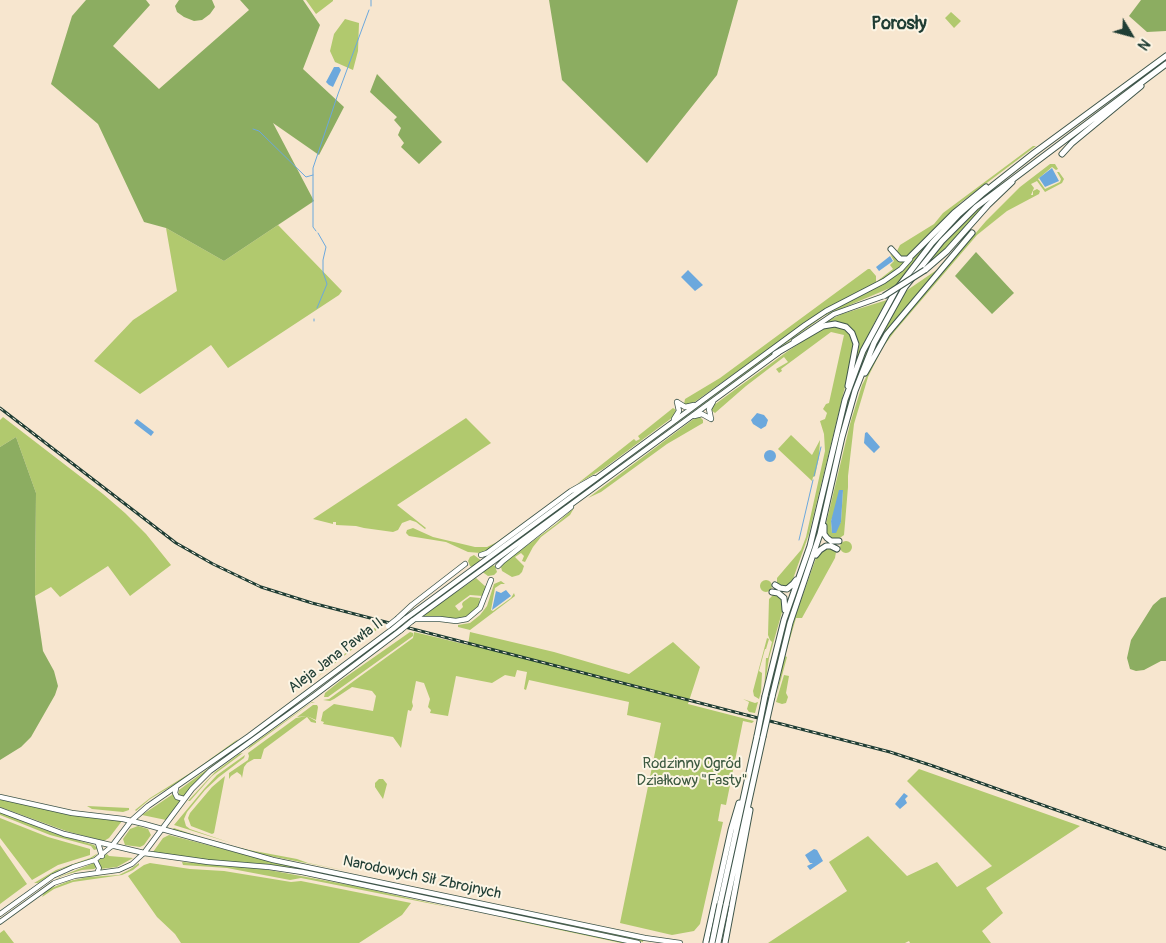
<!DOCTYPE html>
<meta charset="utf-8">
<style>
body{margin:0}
#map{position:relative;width:1166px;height:943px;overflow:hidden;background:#f7e6cf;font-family:Pangolin,sans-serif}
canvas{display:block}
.north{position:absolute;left:1106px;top:10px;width:50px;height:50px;-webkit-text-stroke:4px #fcf5e5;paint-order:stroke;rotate:127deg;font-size:14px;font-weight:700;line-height:20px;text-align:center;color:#1f3d34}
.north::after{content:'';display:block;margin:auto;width:18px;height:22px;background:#1f3d34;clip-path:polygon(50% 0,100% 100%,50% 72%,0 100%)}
</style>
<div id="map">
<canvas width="1166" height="943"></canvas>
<div class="north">N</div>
</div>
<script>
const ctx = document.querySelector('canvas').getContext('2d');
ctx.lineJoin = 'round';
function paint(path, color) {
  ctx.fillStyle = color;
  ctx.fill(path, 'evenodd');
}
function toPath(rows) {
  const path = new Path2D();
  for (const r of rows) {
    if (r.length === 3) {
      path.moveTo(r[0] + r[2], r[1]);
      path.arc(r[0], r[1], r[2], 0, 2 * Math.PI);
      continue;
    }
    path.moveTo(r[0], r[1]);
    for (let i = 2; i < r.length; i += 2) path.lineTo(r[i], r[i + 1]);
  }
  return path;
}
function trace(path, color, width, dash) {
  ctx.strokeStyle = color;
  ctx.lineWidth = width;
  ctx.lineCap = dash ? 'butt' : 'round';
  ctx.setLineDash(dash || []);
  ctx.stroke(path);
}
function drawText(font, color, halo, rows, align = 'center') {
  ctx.font = font + ' Pangolin,sans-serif';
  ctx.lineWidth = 4;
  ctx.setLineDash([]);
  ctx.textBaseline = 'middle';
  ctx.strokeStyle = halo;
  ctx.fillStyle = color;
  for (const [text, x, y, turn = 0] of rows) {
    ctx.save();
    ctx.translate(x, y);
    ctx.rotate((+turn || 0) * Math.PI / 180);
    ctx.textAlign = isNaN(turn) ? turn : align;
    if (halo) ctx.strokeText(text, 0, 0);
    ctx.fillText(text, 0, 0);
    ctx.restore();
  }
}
const green = toPath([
 [306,0,333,0,333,1,316,14],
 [951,12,961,21,954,28,945,18],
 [345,19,359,23,358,51,353,70,335,62,330,51,334,34],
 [1033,146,1036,146,960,203,909,256,902,258,898,254,897,251,900,245,934,224,943,213],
 [1050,164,1055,164,1058,169,1056,170,1052,167,1038,179,1045,189,1060,182,1061,179,1057,172,1059,172,1064,179,1062,183,1045,192,1037,181,1031,184,1034,188,1031,195,1033,195,1033,191,1037,189,1040,191,1039,194,1007,211,977,235,895,331,883,347,868,377,854,424,848,476,848,487,844,535,837,540,829,539,825,528,850,424,862,385,882,346,897,325,986,221,1020,187],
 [843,490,841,522,832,533,831,521],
 [993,197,949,246,921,270,952,233,981,206],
 [278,225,342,291,339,295,228,368,211,345,140,394,94,361,133,320,177,291,166,228,224,261],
 [944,225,914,261,897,285,824,316,494,556,821,317,889,280,904,268],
 [890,254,899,261,904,262,895,271,877,283,813,317,689,406,684,404,685,399,720,378,868,269,870,269,876,276,876,282,893,269,890,265,894,261],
 [941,267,881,340,872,355,889,319,906,291],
 [898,295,872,342,857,379,844,419,815,539,789,616,769,694,768,694,786,620,815,536,849,397,870,342,895,296],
 [887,300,871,329,855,366,859,345,856,336,852,329,838,322,821,324,842,314],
 [834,326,845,328,853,338,854,350,809,534,793,579,789,586,783,587,777,584,777,578,801,550,806,537,825,451,824,434,820,421,825,419,827,413,823,409,826,404,829,403,844,335,831,332,781,369,782,371,779,373,776,369,788,362,784,357,746,386,715,413,711,410,714,405,788,351,815,333,826,327],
 [673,408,676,410,673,417,603,469,577,484,634,439,636,441,640,439,638,436],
 [3,417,103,494,125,513,146,534,171,565,130,596,108,566,60,597,51,587,35,596,36,493,16,437,0,447,0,420],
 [700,417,703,420,703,423,667,444,601,492,588,498,695,418],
 [466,418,491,443,397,505,426,528,425,529,416,522,410,520,402,523,398,530,393,532,364,528,356,526,336,525,336,522,333,522,333,524,313,519],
 [791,435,812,455,820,440,819,457,815,476,813,477,812,481,778,449],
 [574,508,570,515,541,537,533,547,525,562,522,561,524,556,521,553,515,557,524,566,522,572,519,575,512,577,502,571,501,567,506,561,556,524],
 [543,509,491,548,481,553,468,552,446,542,409,536,406,533,407,530,413,528,433,537,475,547,487,547,497,542],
 [846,547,6],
 [825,548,833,548,836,552,835,558,802,618,796,618,785,656,787,657,777,694,784,657,795,617,817,555],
 [474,555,483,562,495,566,497,572,494,575,488,576,481,571,470,566,468,561,470,557],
 [476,578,486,587,483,596,470,595,455,606,459,611,463,607,462,604,463,602,470,597,480,598,478,608,471,614,459,619,432,616,420,618],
 [766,586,6],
 [501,581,505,584,501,584,495,588,491,610,493,611,511,598,514,593,515,596,470,630,458,627,458,625,470,623,480,615,487,606,494,584],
 [774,594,782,597,784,605,769,658,764,692,766,658,768,658,772,642,770,640,768,635,769,599],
 [380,624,384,624,315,679,353,647,352,645],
 [410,632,413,633,413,636,328,697,324,697,325,693,340,681],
 [414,632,468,645,470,632,554,652,629,674,673,642,700,667,688,704,754,721,752,723,743,721,726,805,721,804,718,821,723,822,700,924,694,931,672,935,620,923,661,723,627,715,629,702,529,680,526,690,524,689,527,672,517,670,515,677,505,675,492,683,456,676,448,716,430,713,431,710,428,707,430,699,424,683,416,681,412,702,413,706,411,711,408,710,401,748,393,737,323,724,324,722,321,721,323,712,334,704,373,711,376,696,372,691,352,687,334,699,330,701,323,700,329,699,413,638],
 [767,638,769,639,766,649,765,649,759,671,762,673,761,692,759,699,754,696,753,691],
 [784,675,789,676,786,693,788,697,786,703,782,704,776,702],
 [309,694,215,764,199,779,184,796,178,795,179,790],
 [743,699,755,703,758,702,755,713,749,712,747,709,749,702],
 [312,702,315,702,311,703,247,750,250,746],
 [313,705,317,705,318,707,316,720,307,716,297,717],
 [307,716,316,721,316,723,311,722,307,717,264,749,261,759,254,759,247,763,244,767,242,778,241,775,237,772,231,776,229,779,229,773,248,760,249,756,248,753,296,718],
 [238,739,232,746,195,772,150,799,136,811,135,810,150,798,195,770],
 [243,753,212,776,190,801,188,801,215,772,239,754],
 [245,755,244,758,219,777,205,790,187,812,184,819,186,826,190,829,231,843,174,825,204,789,217,775],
 [919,769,1080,826,986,888,1003,913,982,931,991,943,910,943,909,941,905,943,768,943,847,891,829,862,868,836,907,876,937,862,957,887,992,866,907,781],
 [225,776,214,833,212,834,191,826,188,818,190,813,212,787],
 [379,779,383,779,387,784,383,799,375,787,375,783],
 [173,794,176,799,180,801,166,820,142,815],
 [0,798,122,821,109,838,104,841,66,831,0,807],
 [87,806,129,808,129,810,123,812,92,809],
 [0,812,53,833,94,845,98,849,94,850,91,846,50,835,0,815],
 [0,818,48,837,90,849,90,855,58,865,32,880,0,838],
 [138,826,148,829,151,835,144,845,140,847,125,845,123,839,130,829],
 [174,828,215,842,249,850,297,859,308,863,353,872,259,854,171,830],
 [169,835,273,862,428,894,428,895,387,889,273,865,208,860,153,852,163,838],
 [0,845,27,884,0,904],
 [98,853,92,859,61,869,38,883,34,883,56,870,90,858],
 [107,854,109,856,133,858,117,867,100,869,98,861],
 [182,862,258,868,355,886,453,908,301,878,290,880,227,868,183,865],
 [94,863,97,867,94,869,82,870,62,876,41,890,61,876],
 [139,863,139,865,133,870,122,875,73,882,54,889,42,897,44,893,49,889,69,881,88,877,119,875,129,870],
 [150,863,190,869,224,871,291,882,301,881,411,903,402,915,359,943,181,943,175,934,157,917,128,876,144,865],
 [519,913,643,939,643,942,518,915],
 [512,918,628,943,621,943,508,919],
 [4,930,14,943,0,943,0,933]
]);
const forest = toPath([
 [86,0,146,0,150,5,113,46,159,89,249,10,240,0,303,0,320,25,303,69,344,107,319,155,273,123,314,201,224,261,166,228,144,222,98,124,51,84,72,16],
 [179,0,212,0,215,7,210,14,202,20,194,21,184,17,177,12,175,6],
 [549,0,738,0,717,75,647,163,562,80],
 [1141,0,1166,0,1166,31,1147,32,1129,16],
 [377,74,442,142,419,164,401,147,404,143,398,135,401,128,394,120,397,117,370,92],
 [976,252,1014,293,992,314,955,276],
 [16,437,36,493,35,596,43,651,54,671,58,686,55,695,31,737,21,747,0,760,0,447],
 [1166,597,1166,661,1161,661,1144,670,1136,671,1130,669,1127,658,1131,640,1153,605,1161,598]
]);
const water = toPath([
 [334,67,339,67,341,70,333,87,329,85,326,82],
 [1052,168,1059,181,1045,187,1039,178],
 [890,256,893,261,879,271,876,267],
 [688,270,703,285,695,291,681,277],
 [757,413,764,415,768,420,766,426,761,429,753,424,751,420],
 [137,419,154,432,151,436,134,423],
 [867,432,880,447,874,453,864,443,865,433],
 [770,456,6],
 [839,490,843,490,841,522,836,533,832,533,831,521],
 [506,590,511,596,492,610,496,591,501,593],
 [904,793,908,796,905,799,907,803,900,809,895,804],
 [814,849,817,850,823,861,810,870,807,866,813,863,810,863,805,855]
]);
const stream = toPath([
 [371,0,371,6],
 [253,129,259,131,306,177,313,175],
 [316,231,313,227,313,168,338,94,369,10],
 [317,308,327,284,323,272,323,260,326,247,318,233],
 [314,319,314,321],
 [814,476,821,447],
 [799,540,813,480]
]);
const secondary = toPath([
 [95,860,99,868,97,873],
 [0,914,53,876,73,867,95,860,112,846],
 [0,922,54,883,75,876,119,870,132,864,144,853]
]);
const primary = toPath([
 [794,341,834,314,884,296],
 [677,402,685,407,694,405],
 [694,416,702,414,711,419],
 [674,419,679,411,677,402],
 [711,419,709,409,713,402],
 [481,555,487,553,571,491,594,478],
 [498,566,503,561,571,507],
 [398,618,412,605,465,564],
 [405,619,805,325,826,311,884,281,901,269,910,259],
 [416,619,440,619,456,621,467,619,480,608,491,580],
 [412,621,778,353],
 [176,788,175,793,177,797,184,799],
 [0,797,72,813,123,819,144,824,273,860,645,938,680,943],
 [0,810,64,834,144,853,208,862,269,867,302,872,638,943],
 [98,843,102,856],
 [112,846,131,821,148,806,249,736,394,628],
 [144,853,192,789,210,771,315,695,401,630]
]);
const highway = toPath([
 [1062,154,1072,143,1141,86],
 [891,249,900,259,908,259,954,213,986,187],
 [925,270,947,251,988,205,1012,182],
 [775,354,823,326,835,324,846,327,852,333,856,344,848,386],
 [865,373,887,334,972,233],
 [824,526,824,534,827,538,831,541,839,541],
 [816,555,820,550,826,546,831,546,837,549],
 [775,585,780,588,787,589,793,584,796,580],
 [772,592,778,593,784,598,785,610],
 [765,696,784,620,810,546,845,400,863,351,896,290,932,243,959,214,982,194,1034,153,1166,56],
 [772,697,790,623,820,534,842,437,855,391,874,343,905,287,942,241,976,207,1166,64],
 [720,904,757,736],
 [726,905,763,737],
 [706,942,731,830,739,803],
 [725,943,750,810]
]);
const rail = toPath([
 [0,408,176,543,213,564,261,587,312,603,890,752,933,766,1166,849]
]);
const primaryBridge = toPath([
 [388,626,398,618],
 [394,628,405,619],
 [401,630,412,621]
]);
const highwayBridge = toPath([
 [884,296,925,270],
 [757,736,765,696],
 [763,737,772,697],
 [712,943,720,904],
 [718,943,726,905]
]);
const streetNames = [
 ["Aleja Jana Pawła II",336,656,-37],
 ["Narodowych Sił Zbrojnych",422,878,12]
];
const parkNames = [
 ["Rodzinny Ogród",692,764],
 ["Działkowy \"Fasty\"",692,781]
];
const quarterNames = [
 ["Porosły",899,24]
];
paint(green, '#b1c96e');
paint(forest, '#8cad61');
paint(water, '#6ba8dd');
trace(stream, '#6ba8dd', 1);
trace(secondary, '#3f564b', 5.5);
trace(primary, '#3f564b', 6);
trace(highway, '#3f564b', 7);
trace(secondary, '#fff', 4);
trace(primary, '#fff', 4.5);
trace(highway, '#fff', 5);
trace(rail, '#1f3d34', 3);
trace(rail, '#fcf5e5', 1, [4]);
trace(primaryBridge, '#3f564b', 6, []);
trace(highwayBridge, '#3f564b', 7, []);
trace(primaryBridge, '#fff', 4.5);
trace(highwayBridge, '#fff', 5);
drawText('15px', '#1f3d34', '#fcf5e5', streetNames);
drawText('15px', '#3c5940', '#fcf5e5', parkNames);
drawText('bold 18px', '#1f3d34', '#fcf5e5', quarterNames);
</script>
